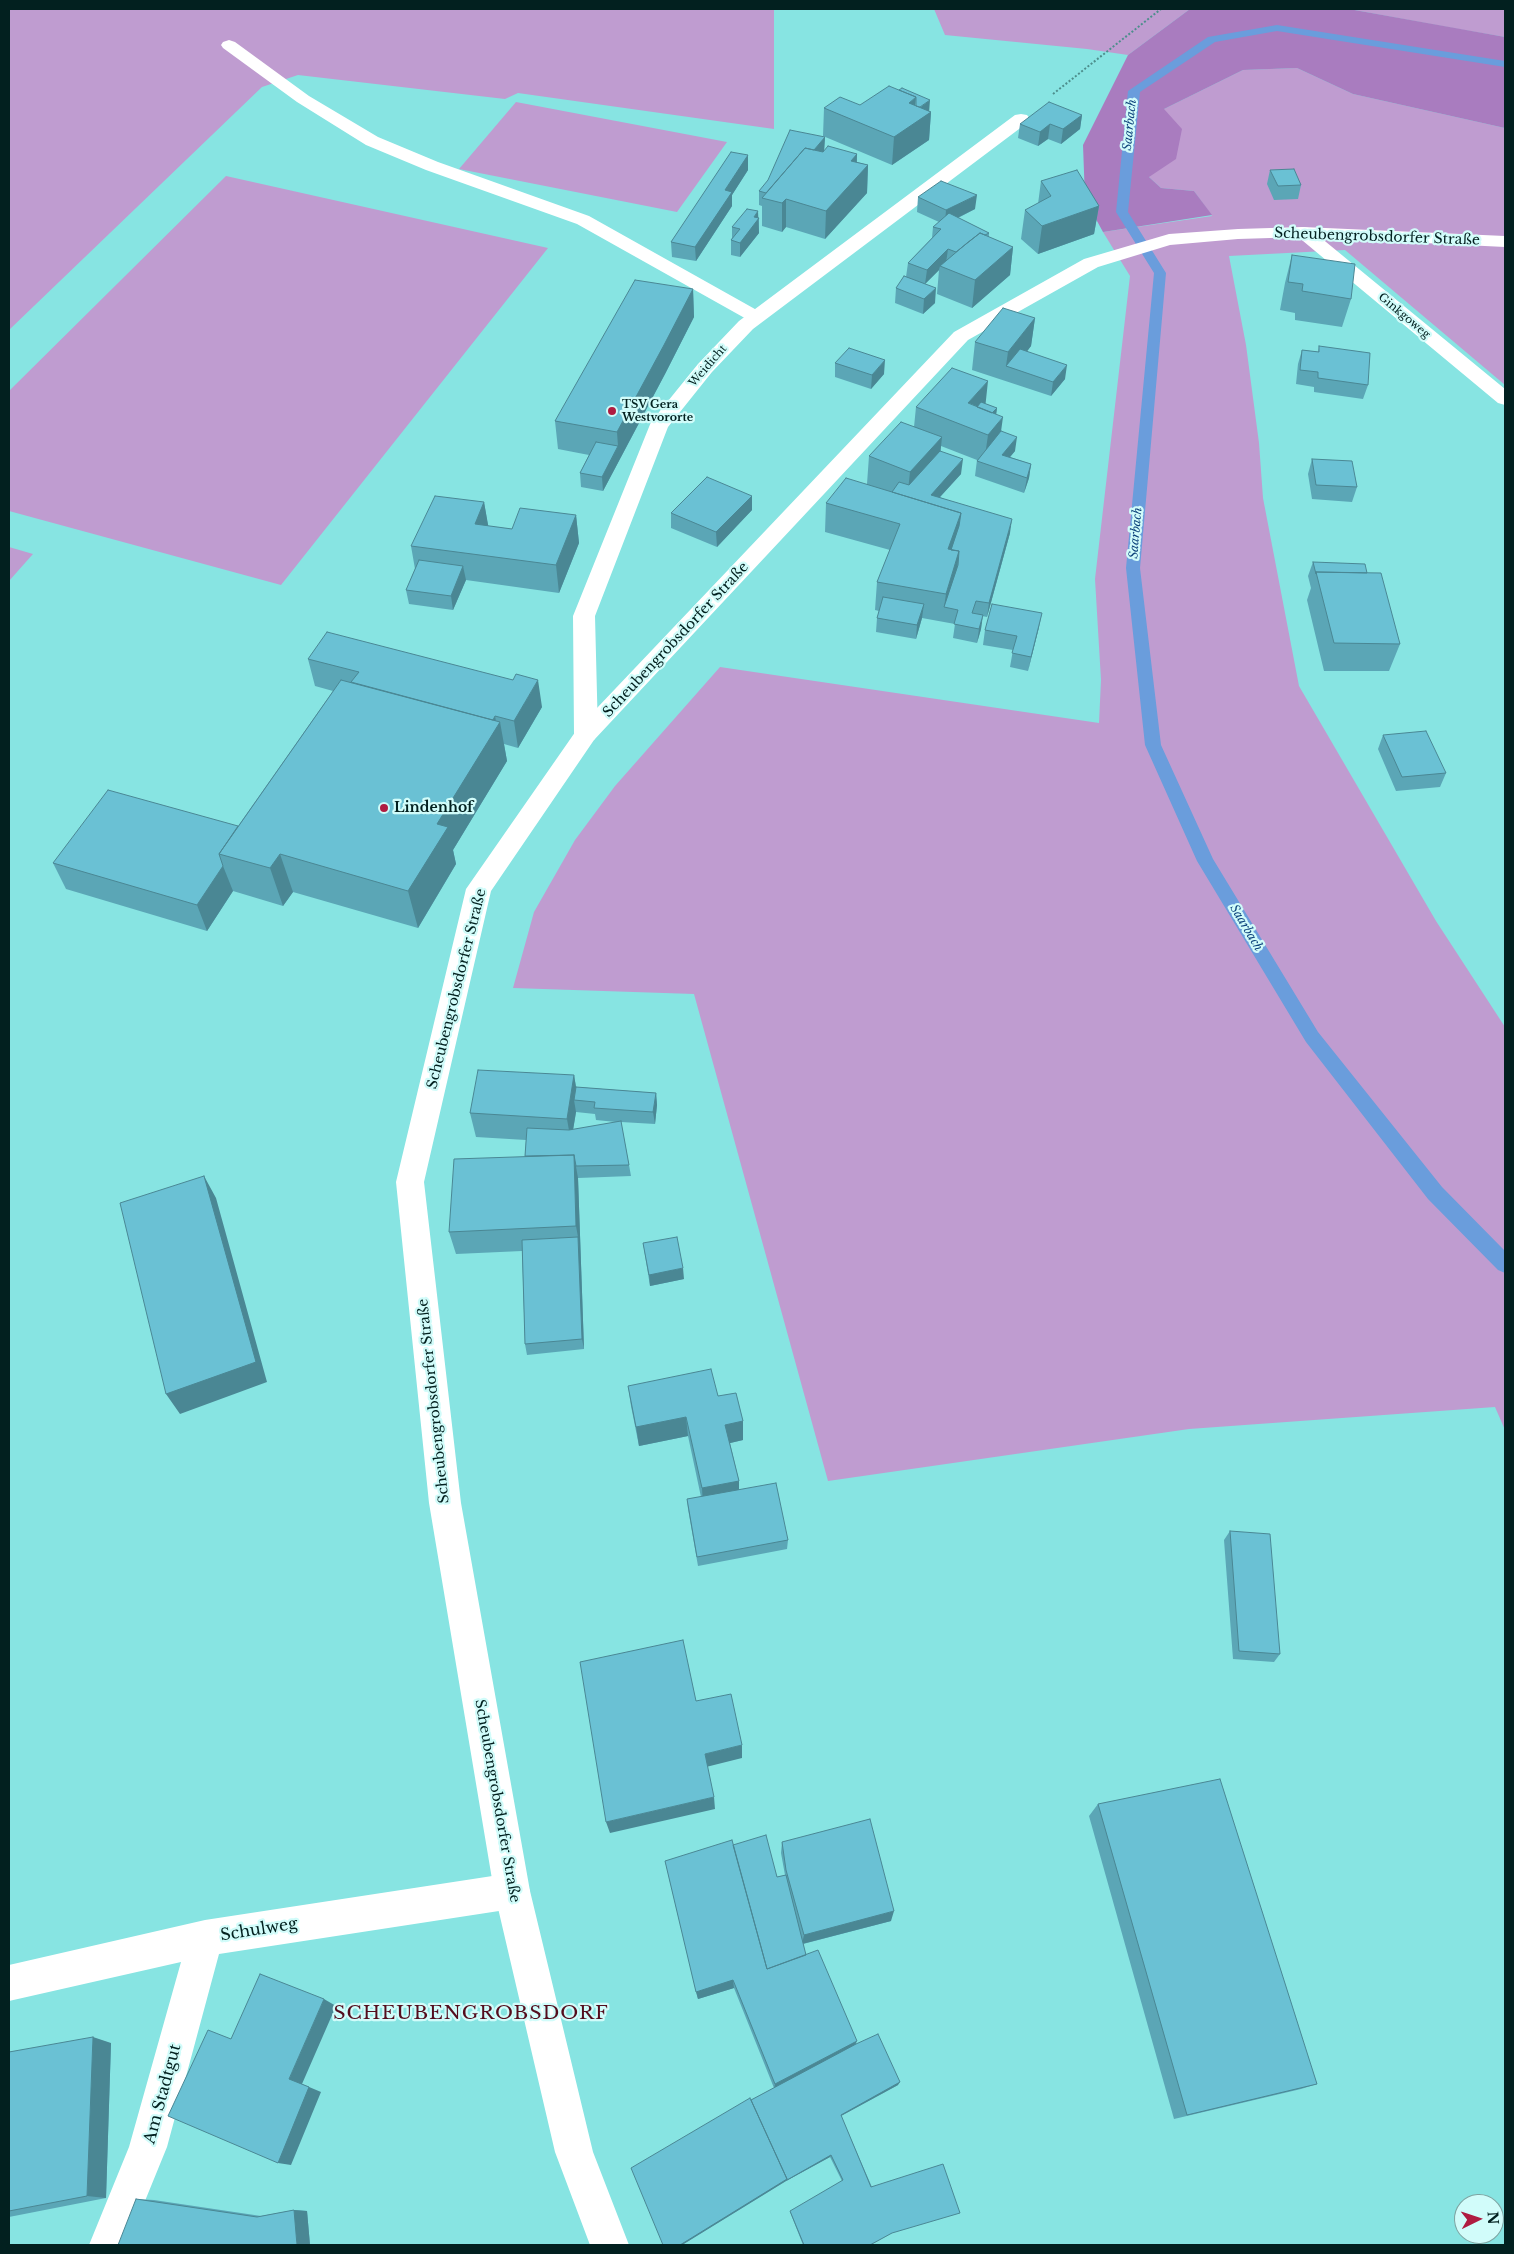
<!DOCTYPE html>
<meta charset="utf-8">
<style>
body{margin:0}
#map{position:relative;width:1514px;height:2254px;overflow:hidden;background:#87e4e2;font-family:"Libre Baskerville",serif}
canvas{display:block}
.frame{position:absolute;inset:0;border:10px solid #02201f;pointer-events:none}
.north{position:absolute;left:1454px;top:2194px;width:50px;height:50px;box-sizing:border-box;background:#d1fcfa;border:1px solid #7ea4a2;border-radius:50%;rotate:86deg;font-size:14px;font-weight:700;line-height:20px;text-align:center;color:#02201f}
.north::after{content:'';display:block;margin:auto;width:18px;height:22px;background:#af1c41;clip-path:polygon(50% 0,100% 100%,50% 72%,0 100%)}
</style>
<div id="map">
<canvas width="1514" height="2254"></canvas>
<div class="frame"></div>
<div class="north">N</div>
</div>
<script>
const ctx = document.querySelector('canvas').getContext('2d');
ctx.lineJoin = 'round';
function paint(path, color) {
  ctx.fillStyle = color;
  ctx.fill(path, 'evenodd');
}
function toPath(rows) {
  const path = new Path2D();
  for (const r of rows) {
    path.moveTo(r[0], r[1]);
    for (let i = 2; i < r.length; i += 2) path.lineTo(r[i], r[i + 1]);
  }
  return path;
}
function trace(path, color, width, dash) {
  ctx.strokeStyle = color;
  ctx.lineWidth = width;
  ctx.lineCap = dash ? 'butt' : 'round';
  ctx.setLineDash(dash || []);
  ctx.stroke(path);
}
function drawText(font, color, halo, rows, align = 'center') {
  ctx.font = font + ' "Libre Baskerville",serif';
  ctx.lineWidth = 4.5;
  ctx.setLineDash([]);
  ctx.textBaseline = 'middle';
  ctx.strokeStyle = halo;
  ctx.fillStyle = color;
  for (const [text, x, y, turn = 0] of rows) {
    ctx.save();
    ctx.translate(x, y);
    ctx.rotate((+turn || 0) * Math.PI / 180);
    ctx.textAlign = isNaN(turn) ? turn : align;
    if (halo) ctx.strokeText(text, 0, 0);
    ctx.fillText(text, 0, 0);
    ctx.restore();
  }
}
const green = toPath([
 [9,9,774,9,774,129,518,93,505,99,298,75,262,87,9,330],
 [934,9,1190,9,1128,55,1087,49,945,35],
 [1349,9,1505,9,1505,37,1458,29],
 [1297,68,1353,94,1505,128,1505,385,1345,250,1229,256,1246,345,1259,443,1263,498,1299,686,1436,921,1505,1027,1505,1430,1495,1407,1189,1429,828,1481,694,994,513,988,534,912,575,840,615,786,720,667,1099,723,1101,680,1095,579,1130,276,1103,232,1212,216,1194,191,1161,188,1149,177,1164,109,1243,70],
 [516,102,727,142,677,212,459,169],
 [226,176,548,248,281,585,9,511,9,391],
 [9,547,33,554,9,581]
]);
const forest = toPath([
 [1190,9,1349,9,1505,37,1505,128,1353,94,1297,68,1243,70,1164,109,1182,129,1176,159,1149,177,1161,188,1194,191,1212,215,1103,232,1085,199,1083,145,1128,55]
]);
const stream = toPath([
 [1277,25,1505,61,1505,67,1277,31,1215,42,1140,92,1128,212,1166,273,1140,568,1161,745,1213,859,1318,1032,1442,1187,1505,1251,1505,1273,1498,1270,1428,1199,1306,1042,1197,861,1145,745,1126,568,1154,273,1116,212,1128,91,1208,37,1277,25]
]);
const path = toPath([
 [1053,94,1161,9]
]);
const service = toPath([
 [229,40,235,42,309,96,378,137,438,162,589,216,762,313,765,317,762,321,756,322,750,321,577,224,426,170,366,145,297,102,223,48,221,45,223,42,229,40]
]);
const minor = toPath([
 [1021,114,1027,115,1030,119,1027,123,753,329,712,372,668,427,595,616,598,734,594,740,586,742,578,740,574,734,573,616,651,422,698,364,739,321,1015,115,1021,114],
 [1303,227,1309,228,1505,389,1505,405,1498,403,1297,236,1294,232,1297,228,1303,227],
 [512,1873,525,1878,530,1891,525,1904,512,1909,219,1954,167,2147,127,2245,89,2245,129,2147,181,1962,9,2001,9,1965,205,1920,512,1873]
]);
const secondary = toPath([
 [1303,227,1505,236,1505,247,1303,237,1238,239,1170,245,1098,267,968,340,594,740,491,891,424,1182,461,1503,530,1891,593,2152,629,2245,590,2245,555,2152,494,1891,429,1503,396,1182,466,889,578,728,954,332,1084,259,1169,234,1238,229,1303,227]
]);
const wall = toPath([
 [824,108,929,111,931,112,929,140,892,165,823,136],
 [1082,115,1080,129,1061,144,1048,139,1038,146,1018,138,1020,124],
 [825,137,824,151,857,154,857,162,868,165,867,193,825,239,786,227,782,232,762,226,762,206,759,205,759,191],
 [748,155,748,170,732,195,732,206,696,261,672,257,671,242],
 [1270,170,1301,185,1298,199,1274,200,1267,184],
 [1041,181,1099,206,1094,234,1038,254,1021,239,1025,210,1038,204],
 [918,197,975,209,958,218,989,233,989,237,1013,247,1010,275,972,308,937,294,939,270,925,284,935,303,923,314,895,303,896,288,906,277,908,263,932,238,933,227,939,222,917,212],
 [758,218,759,218,759,233,740,257,731,255,731,240,732,238,732,227],
 [1292,255,1351,299,1342,327,1295,320,1295,313,1280,310,1285,283],
 [693,289,694,317,665,374,603,491,581,487,580,473,589,455,558,449,555,421],
 [1035,318,1031,346,1027,351,1065,379,1051,396,972,370,975,342],
 [1319,346,1368,385,1363,399,1314,392,1314,387,1296,384,1298,364,1302,350,1318,352],
 [835,363,884,374,871,389,835,377],
 [986,404,997,408,996,414,1001,431,1015,451,1010,457,1031,464,1029,478,1024,493,975,476,977,460,941,446,940,451,961,474,940,497,1010,533,987,617,982,616,981,629,977,643,953,638,955,624,922,618,916,639,876,632,877,618,879,611,875,610,877,582,890,550,825,532,826,503,867,484,869,456,914,427,916,407],
 [1312,459,1357,487,1352,502,1312,499,1308,474],
 [484,502,488,526,512,529,576,515,579,543,559,593,466,580,453,610,409,604,406,590,415,569,411,546],
 [752,510,717,547,671,528,671,513],
 [1313,562,1367,573,1400,644,1389,671,1324,671,1307,600,1311,588,1308,576],
 [1039,627,1028,671,1010,667,1013,650,983,645,985,630],
 [308,659,542,707,518,748,504,744,507,761,453,850,456,864,418,928,293,892,283,906,233,891,207,931,66,889,53,863,238,826,333,691,315,686],
 [1383,735,1446,773,1440,787,1396,791,1378,749],
 [574,1075,576,1087,656,1093,657,1105,655,1124,621,1122,629,1165,631,1176,578,1178,584,1349,527,1355,525,1344,522,1251,456,1254,449,1232,525,1156,526,1140,476,1137,470,1113],
 [576,1112,595,1114,596,1120,616,1122,573,1130],
 [643,1243,684,1279,650,1286],
 [628,1386,718,1396,743,1421,743,1440,730,1443,739,1481,739,1490,788,1540,787,1549,698,1566,688,1509,687,1499,701,1497,688,1436,639,1446,631,1406],
 [1230,1531,1280,1654,1274,1662,1233,1659,1224,1540],
 [1098,1804,1317,2084,1301,2089,1174,2119,1089,1816],
 [782,1842,891,1921,803,1944,806,1955,856,2044,898,2085,841,2116,892,2233,870,2245,803,2245,790,2212,842,2181,830,2157,786,2181,682,2245,663,2245,751,2100,774,2088,734,1988,698,1999,665,1861,733,1845,777,1877,785,1875,781,1853],
 [111,2043,106,2198,9,2217,9,2052],
 [136,2199,154,2200,261,2216,294,2210,307,2211,310,2245]
]);
const shadedWall = toPath([
 [916,97,915,111,930,100,929,113,931,112,929,140,892,165,894,137,909,103],
 [1082,115,1080,129,1061,144,1063,129],
 [1050,124,1048,139,1038,146,1040,132],
 [825,137,824,152,776,196],
 [857,154,856,178,868,165,867,193,825,239,826,211,851,161],
 [748,155,748,170,732,195,732,206,696,261,695,247,725,190],
 [977,195,975,209,945,224,946,210],
 [786,199,786,227,782,232,782,203],
 [1099,206,1094,234,1038,254,1042,226],
 [758,211,759,233,740,257,740,243,754,217],
 [1013,247,1010,275,972,308,975,280],
 [948,249,946,263,940,266,939,270,925,284,927,270],
 [936,288,935,303,923,314,924,299],
 [693,289,694,317,665,374,603,491,602,477,618,446,617,432],
 [1035,318,1031,346,1014,369,1006,366,1008,352],
 [885,360,884,374,871,389,872,375],
 [1067,365,1065,379,1051,396,1053,382],
 [988,381,985,409,968,403],
 [997,408,995,423,983,423],
 [1003,417,999,446,984,463,988,435],
 [942,437,939,466,907,500,910,472],
 [1017,437,1015,451,1000,469,1002,455],
 [963,459,961,474,929,509,931,495],
 [1031,464,1029,478,1024,493,1027,478],
 [752,496,752,510,717,547,716,532],
 [484,502,489,530,475,524],
 [961,513,958,541,950,563,948,549],
 [576,515,579,543,559,593,556,565],
 [1012,519,1010,533,987,617,989,603],
 [959,551,956,579,944,607,946,594],
 [463,566,466,580,453,610,451,596],
 [924,604,922,618,916,639,917,625],
 [1042,613,1039,627,1028,671,1031,657],
 [983,615,981,629,977,643,979,629],
 [538,680,542,707,518,748,514,721],
 [495,716,497,727,500,722,507,761,453,850,456,864,418,928,408,891,437,824,487,730],
 [280,854,293,892,283,906,270,868],
 [223,866,233,891,207,931,197,905],
 [574,1075,578,1099,574,1100,576,1112,571,1142,567,1119],
 [656,1093,657,1105,655,1124,653,1112],
 [574,1155,578,1178,584,1349,582,1339,578,1237,576,1226],
 [204,1176,216,1198,267,1382,180,1414,166,1394],
 [683,1268,684,1279,650,1286,649,1275],
 [686,1417,688,1436,639,1446,636,1427],
 [743,1421,743,1440,726,1444,725,1425],
 [739,1481,739,1499,703,1506,702,1488],
 [742,1745,742,1758,706,1767,705,1754],
 [714,1797,715,1809,610,1833,606,1822],
 [894,1911,891,1921,802,1944,804,1935],
 [733,1980,734,1988,698,1999,696,1992],
 [324,1999,336,2006,302,2084,321,2092,291,2165,278,2163,289,2079],
 [93,2037,111,2043,106,2198,87,2196],
 [857,2041,854,2047,774,2089,775,2084],
 [900,2082,898,2085,839,2117,841,2115],
 [831,2155,830,2157,786,2181,682,2245,680,2245,787,2179],
 [294,2210,307,2211,310,2245,297,2245]
]);
const building = toPath([
 [889,86,916,97,909,103,931,112,894,137,824,108,840,97,860,105,889,86],
 [902,88,930,100,920,107,916,106,916,97,899,90,902,88],
 [1049,102,1082,115,1063,129,1050,124,1040,132,1020,124,1049,102],
 [790,130,825,137,814,150,805,148,766,193,759,191,768,180,790,130],
 [828,146,857,154,851,161,868,165,826,211,786,199,782,203,762,198,805,148,823,152,828,146],
 [731,152,748,155,725,190,732,192,695,247,671,242,731,152],
 [1294,169,1301,185,1278,186,1270,170,1294,169],
 [1077,170,1099,206,1042,226,1025,210,1051,196,1041,181,1077,170],
 [941,181,977,195,946,210,918,197,941,181],
 [747,209,758,211,754,217,759,218,740,243,731,240,740,229,732,227,747,209],
 [949,213,989,233,985,235,980,233,956,252,948,249,927,270,908,263,941,229,933,227,949,213],
 [980,233,1013,247,975,280,940,266,967,243,980,233],
 [1292,255,1355,264,1351,299,1302,291,1303,284,1288,282,1292,255],
 [904,276,936,288,924,299,896,288,904,276],
 [635,280,693,289,664,345,617,432,555,421,635,280],
 [1003,308,1035,318,1008,352,975,342,1003,308],
 [1319,346,1370,353,1368,385,1318,378,1318,372,1300,370,1302,350,1319,352,1319,346],
 [849,348,885,360,872,375,835,363,849,348],
 [1020,349,1067,365,1053,382,1006,366,1020,349],
 [952,368,988,381,968,403,1003,417,988,435,916,407,952,368],
 [981,402,997,408,992,413,977,407,981,402],
 [901,422,942,437,910,472,869,456,901,422],
 [1001,431,1017,437,1002,455,1031,464,1027,478,977,461,1001,431],
 [596,442,618,446,602,477,580,473,596,442],
 [940,451,963,459,931,495,1012,519,989,603,976,601,972,613,983,615,979,629,954,624,958,610,944,607,958,565,959,551,951,550,959,526,961,513,892,492,899,482,909,485,940,451],
 [1312,459,1352,461,1357,487,1316,485,1312,459],
 [707,477,752,496,716,532,671,513,707,477],
 [846,478,961,513,948,549,959,551,946,594,877,582,900,524,826,503,846,478],
 [435,496,484,502,475,524,512,529,520,508,576,515,556,565,411,546,435,496],
 [419,560,463,566,451,596,406,590,419,560],
 [1313,562,1365,564,1367,573,1316,572,1316,574,1313,562],
 [1316,572,1381,573,1400,644,1334,643,1316,572],
 [883,597,924,604,917,625,877,618,883,597],
 [992,604,1042,613,1031,657,1012,653,1017,636,985,630,992,604],
 [327,632,513,680,516,674,538,680,514,721,495,716,493,720,351,682,359,672,308,659,327,632],
 [341,680,500,722,437,824,448,827,408,891,280,854,270,868,219,854,341,680],
 [1426,731,1446,773,1402,777,1383,735,1426,731],
 [108,790,238,826,219,854,223,866,197,905,53,863,108,790],
 [478,1070,574,1075,567,1119,470,1113,478,1070],
 [576,1087,656,1093,653,1112,594,1108,595,1102,574,1100,576,1087],
 [621,1121,629,1165,576,1166,574,1155,525,1156,527,1128,569,1130,621,1121],
 [574,1155,576,1226,449,1232,454,1159,574,1155],
 [204,1176,256,1362,166,1394,120,1203,204,1176],
 [578,1237,582,1339,525,1344,522,1240,578,1237],
 [677,1237,683,1268,649,1275,643,1243,677,1237],
 [711,1369,718,1396,736,1393,743,1421,725,1425,739,1481,702,1488,686,1417,636,1427,628,1386,711,1369],
 [776,1483,788,1540,697,1557,687,1499,776,1483],
 [1230,1531,1270,1534,1280,1654,1239,1651,1230,1531],
 [683,1640,696,1701,731,1694,742,1745,705,1754,714,1797,606,1822,580,1662,683,1640],
 [1220,1779,1317,2084,1187,2115,1098,1804,1220,1779],
 [870,1819,894,1911,804,1935,786,1870,782,1842,870,1819],
 [766,1835,777,1877,786,1875,806,1955,767,1969,733,1845,766,1835],
 [732,1840,767,1969,818,1950,857,2041,775,2084,733,1980,696,1992,665,1861,732,1840],
 [260,1974,324,1999,289,2079,309,2087,278,2163,168,2116,208,2030,231,2039,260,1974],
 [878,2034,900,2082,841,2115,871,2187,943,2164,960,2213,892,2233,870,2245,804,2245,790,2211,843,2180,831,2155,787,2180,787,2179,751,2100,856,2044,878,2034],
 [93,2037,87,2196,9,2211,9,2052,93,2037],
 [750,2098,787,2179,680,2245,663,2245,631,2168,750,2098],
 [136,2199,257,2217,294,2210,297,2245,118,2245,136,2199]
]);
const markers = [
 [612,411,5,"#af1c41"],
 [384,808,5,"#af1c41"]
];
const farStreetnames = [
 ["Ginkgoweg",1404,316,40],
 ["Weidicht",708,366,-49]
];
const farPoinames = [
 ["TSV Gera",622,405],
 ["Westvororte",622,418]
];
const farWaternames = [
 ["Saarbach",1130,125,-84],
 ["Saarbach",1136,533,-85],
 ["Saarbach",1246,928,59]
];
const streetNames = [
 ["Scheubengrobsdorfer Straße",1377,237,2],
 ["Scheubengrobsdorfer Straße",676,640,-47],
 ["Scheubengrobsdorfer Straße",457,989,-76],
 ["Scheubengrobsdorfer Straße",434,1401,-96],
 ["Scheubengrobsdorfer Straße",497,1801,80]
];
const poiNames = [
 ["Lindenhof",394,808]
];
const nearStreetnames = [
 ["Schulweg",259,1930,-9],
 ["Am Stadtgut",163,2094,-75]
];
const nearQuarternames = [
 ["SCHEUBENGROBSDORF",471,2014]
];
paint(green, '#bf9cd0');
paint(forest, '#a97cbf');
paint(stream, '#6a9ddc');
trace(path, '#4d8e8c', 2, [2, 2]);
paint(service, '#fff');
paint(minor, '#fff');
paint(secondary, '#fff');
paint(wall, '#5ba6b6');
paint(shadedWall, '#4a8794');
paint(building, '#6ac1d4');
trace(building, '#4a8794', 1);
for (const [x, y, r, color] of markers) {
  const dot = new Path2D();
  dot.arc(x, y, r, 0, 2 * Math.PI);
  ctx.fillStyle = color;
  ctx.fill(dot);
  trace(dot, '#d1fcfa', 2);
}
drawText('11px', '#02201f', '#d1fcfa', farStreetnames);
drawText('bold 11px', '#02201f', '#d1fcfa', farPoinames, 'left');
drawText('italic 12px', '#0e437c', '#d1fcfa', farWaternames);
drawText('14px', '#02201f', '#d1fcfa', streetNames);
drawText('bold 14px', '#02201f', '#d1fcfa', poiNames, 'left');
drawText('16px', '#02201f', '#d1fcfa', nearStreetnames);
ctx.letterSpacing = '1px';
drawText('19px', '#530d1d', '#d1fcfa', nearQuarternames);
ctx.letterSpacing = '0px';
</script>
